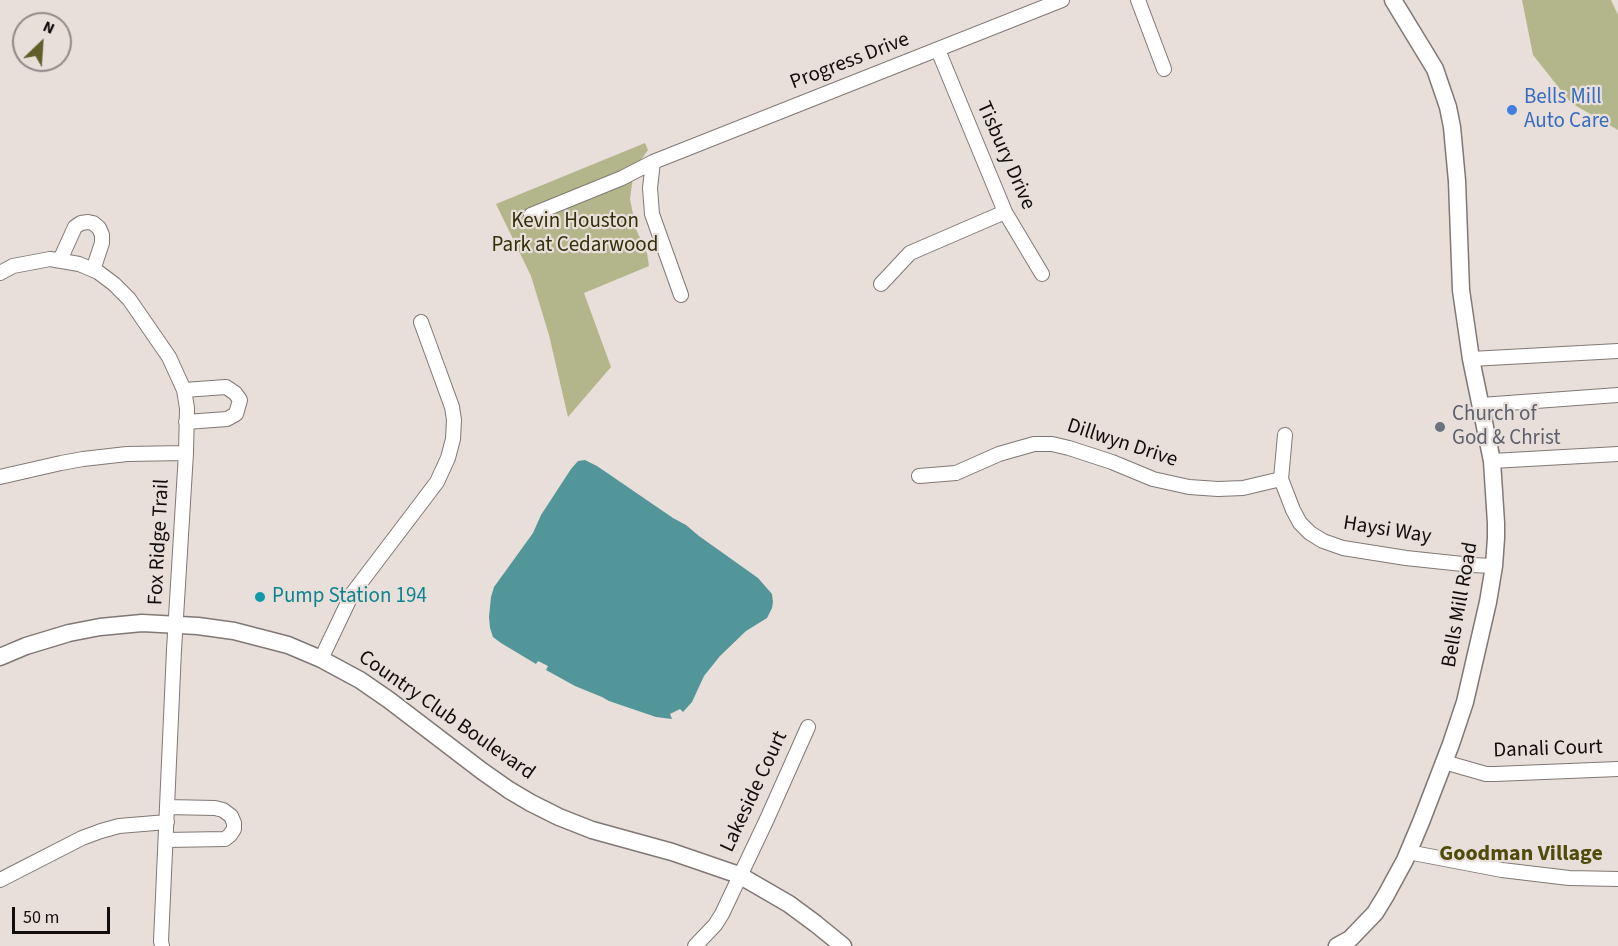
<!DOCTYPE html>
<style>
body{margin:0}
#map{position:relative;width:1618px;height:946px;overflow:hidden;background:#e8deda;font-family:"Source Sans 3",sans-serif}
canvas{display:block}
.north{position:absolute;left:12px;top:12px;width:60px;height:60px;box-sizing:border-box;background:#e8deda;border:2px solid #928a88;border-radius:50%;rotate:25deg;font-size:16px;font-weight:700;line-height:24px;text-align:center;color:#100d0c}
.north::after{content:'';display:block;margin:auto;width:21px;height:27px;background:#625e2b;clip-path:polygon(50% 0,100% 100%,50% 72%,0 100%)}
.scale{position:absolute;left:12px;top:907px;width:98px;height:27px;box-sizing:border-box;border:3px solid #100d0c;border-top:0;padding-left:8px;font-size:18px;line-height:21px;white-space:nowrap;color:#100d0c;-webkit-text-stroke:4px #e8deda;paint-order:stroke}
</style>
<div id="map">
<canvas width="1618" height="946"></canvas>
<div class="north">N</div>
<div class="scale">50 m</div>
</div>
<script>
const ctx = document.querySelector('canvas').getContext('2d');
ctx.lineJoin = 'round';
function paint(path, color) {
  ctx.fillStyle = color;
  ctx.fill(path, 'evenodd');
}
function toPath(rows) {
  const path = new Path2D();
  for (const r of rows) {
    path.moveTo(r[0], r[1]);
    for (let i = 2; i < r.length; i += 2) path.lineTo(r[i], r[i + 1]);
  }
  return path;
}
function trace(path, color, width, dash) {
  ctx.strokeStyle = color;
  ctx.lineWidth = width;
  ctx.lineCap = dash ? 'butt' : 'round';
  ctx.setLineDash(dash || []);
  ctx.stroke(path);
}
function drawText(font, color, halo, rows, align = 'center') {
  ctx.font = font + ' "Source Sans 3",sans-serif';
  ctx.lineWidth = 4.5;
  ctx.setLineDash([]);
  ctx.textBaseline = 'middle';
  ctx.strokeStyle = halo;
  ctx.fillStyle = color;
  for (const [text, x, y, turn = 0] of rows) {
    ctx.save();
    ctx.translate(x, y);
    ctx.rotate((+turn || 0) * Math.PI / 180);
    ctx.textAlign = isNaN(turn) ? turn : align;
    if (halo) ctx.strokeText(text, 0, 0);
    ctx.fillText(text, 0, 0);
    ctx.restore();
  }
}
const green = toPath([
 [1522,0,1611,0,1618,15,1618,130,1571,103,1533,55],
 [645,143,648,150,637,165,633,177,630,199,636,229,647,253,649,266,584,293,611,367,568,417,549,335,531,276,496,204]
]);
const water = toPath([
 [585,460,597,466,673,518,686,525,699,536,758,578,772,594,773,602,772,608,767,618,746,631,720,656,704,676,692,702,683,712,680,709,670,714,672,719,656,717,609,701,602,697,575,686,546,670,548,666,538,661,536,664,501,643,493,637,490,628,489,617,491,597,494,587,533,533,541,515,571,469,578,461]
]);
const minor = toPath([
 [1138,0,1164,69],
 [938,50,1005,212,1042,274],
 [653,162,650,188,652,214,681,295],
 [531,215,622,178,653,162,1062,0],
 [60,260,75,227,81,223,88,222,93,223,99,228,102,235,102,243,93,270],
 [0,273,13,266,50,259,79,264,98,272,114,284,129,299,169,357,184,390,187,408,186,453,174,650,161,941,162,946],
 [881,284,910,253,1005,212],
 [1471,359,1618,351],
 [184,390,226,387,235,393,240,400,236,414,227,419,186,422],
 [1481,405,1618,395],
 [1285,435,1281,479,1293,510,1300,523,1310,533,1323,541,1343,548,1406,558,1472,565,1494,566],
 [1492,461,1618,454],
 [919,476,956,473,999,454,1034,444,1052,444,1069,448,1112,462,1153,479,1189,487,1218,489,1243,488,1281,479],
 [0,477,61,463,83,459,127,454,186,453],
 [321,659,352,594,437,482,448,458,453,439,454,420,452,407,421,322],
 [1444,762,1486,774,1495,774,1618,769],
 [166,840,225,839,230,835,234,829,234,823,231,816,223,810,215,808,167,807],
 [1408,852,1502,870,1569,878,1618,879],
 [0,880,82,838,101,831,119,826,167,822],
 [695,946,715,925,722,914,767,819,808,727]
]);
const tertiary = toPath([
 [0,657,26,646,69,633,100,627,142,623,198,626,234,631,288,645,321,659,360,680,389,700,482,771,509,790,531,803,559,817,592,830,672,852,739,875,789,904,816,924,843,946],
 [1337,946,1350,939,1375,913,1386,895,1405,860,1421,822,1451,744,1465,702,1488,602,1494,566,1496,538,1496,523,1492,461,1471,359,1461,290,1457,181,1452,127,1448,107,1435,69,1393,0]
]);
const markers = [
 [1512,110,6,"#3f7fe0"],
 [1440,427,6,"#6b7280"],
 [260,597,6,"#0f9aa8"]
];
const streetNames = [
 ["Progress Drive",850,62,-21],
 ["Tisbury Drive",1005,156,66],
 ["Dillwyn Drive",1122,444,18],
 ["Haysi Way",1387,531,9],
 ["Fox Ridge Trail",160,542,-87],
 ["Bells Mill Road",1461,605,-80],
 ["Country Club Boulevard",446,716,35],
 ["Danali Court",1548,750,-2],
 ["Lakeside Court",755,792,-65]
];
const shopNames = [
 ["Bells Mill",1524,98],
 ["Auto Care",1524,122]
];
const parkNames = [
 ["Kevin Houston",575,222],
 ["Park at Cedarwood",575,246]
];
const worshipNames = [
 ["Church of",1452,415],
 ["God & Christ",1452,439]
];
const cultureNames = [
 ["Pump Station 194",272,597]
];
const neighbourhoodNames = [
 ["Goodman Village",1521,855]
];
paint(green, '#b3b68b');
paint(water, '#53969a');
trace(minor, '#807874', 16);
trace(tertiary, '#807874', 19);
trace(minor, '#fff', 14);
trace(tertiary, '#fff', 16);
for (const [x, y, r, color] of markers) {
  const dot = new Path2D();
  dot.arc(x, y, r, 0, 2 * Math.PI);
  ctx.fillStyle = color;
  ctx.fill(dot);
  trace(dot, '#e8deda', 2);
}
drawText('21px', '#100d0c', '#e8deda', streetNames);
drawText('21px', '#366cbe', '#e8deda', shopNames, 'left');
drawText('21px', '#303107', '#e8deda', parkNames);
drawText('21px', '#5b616d', '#e8deda', worshipNames, 'left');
drawText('21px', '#0d838f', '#e8deda', cultureNames, 'left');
drawText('bold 22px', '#504b0b', '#e8deda', neighbourhoodNames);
</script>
